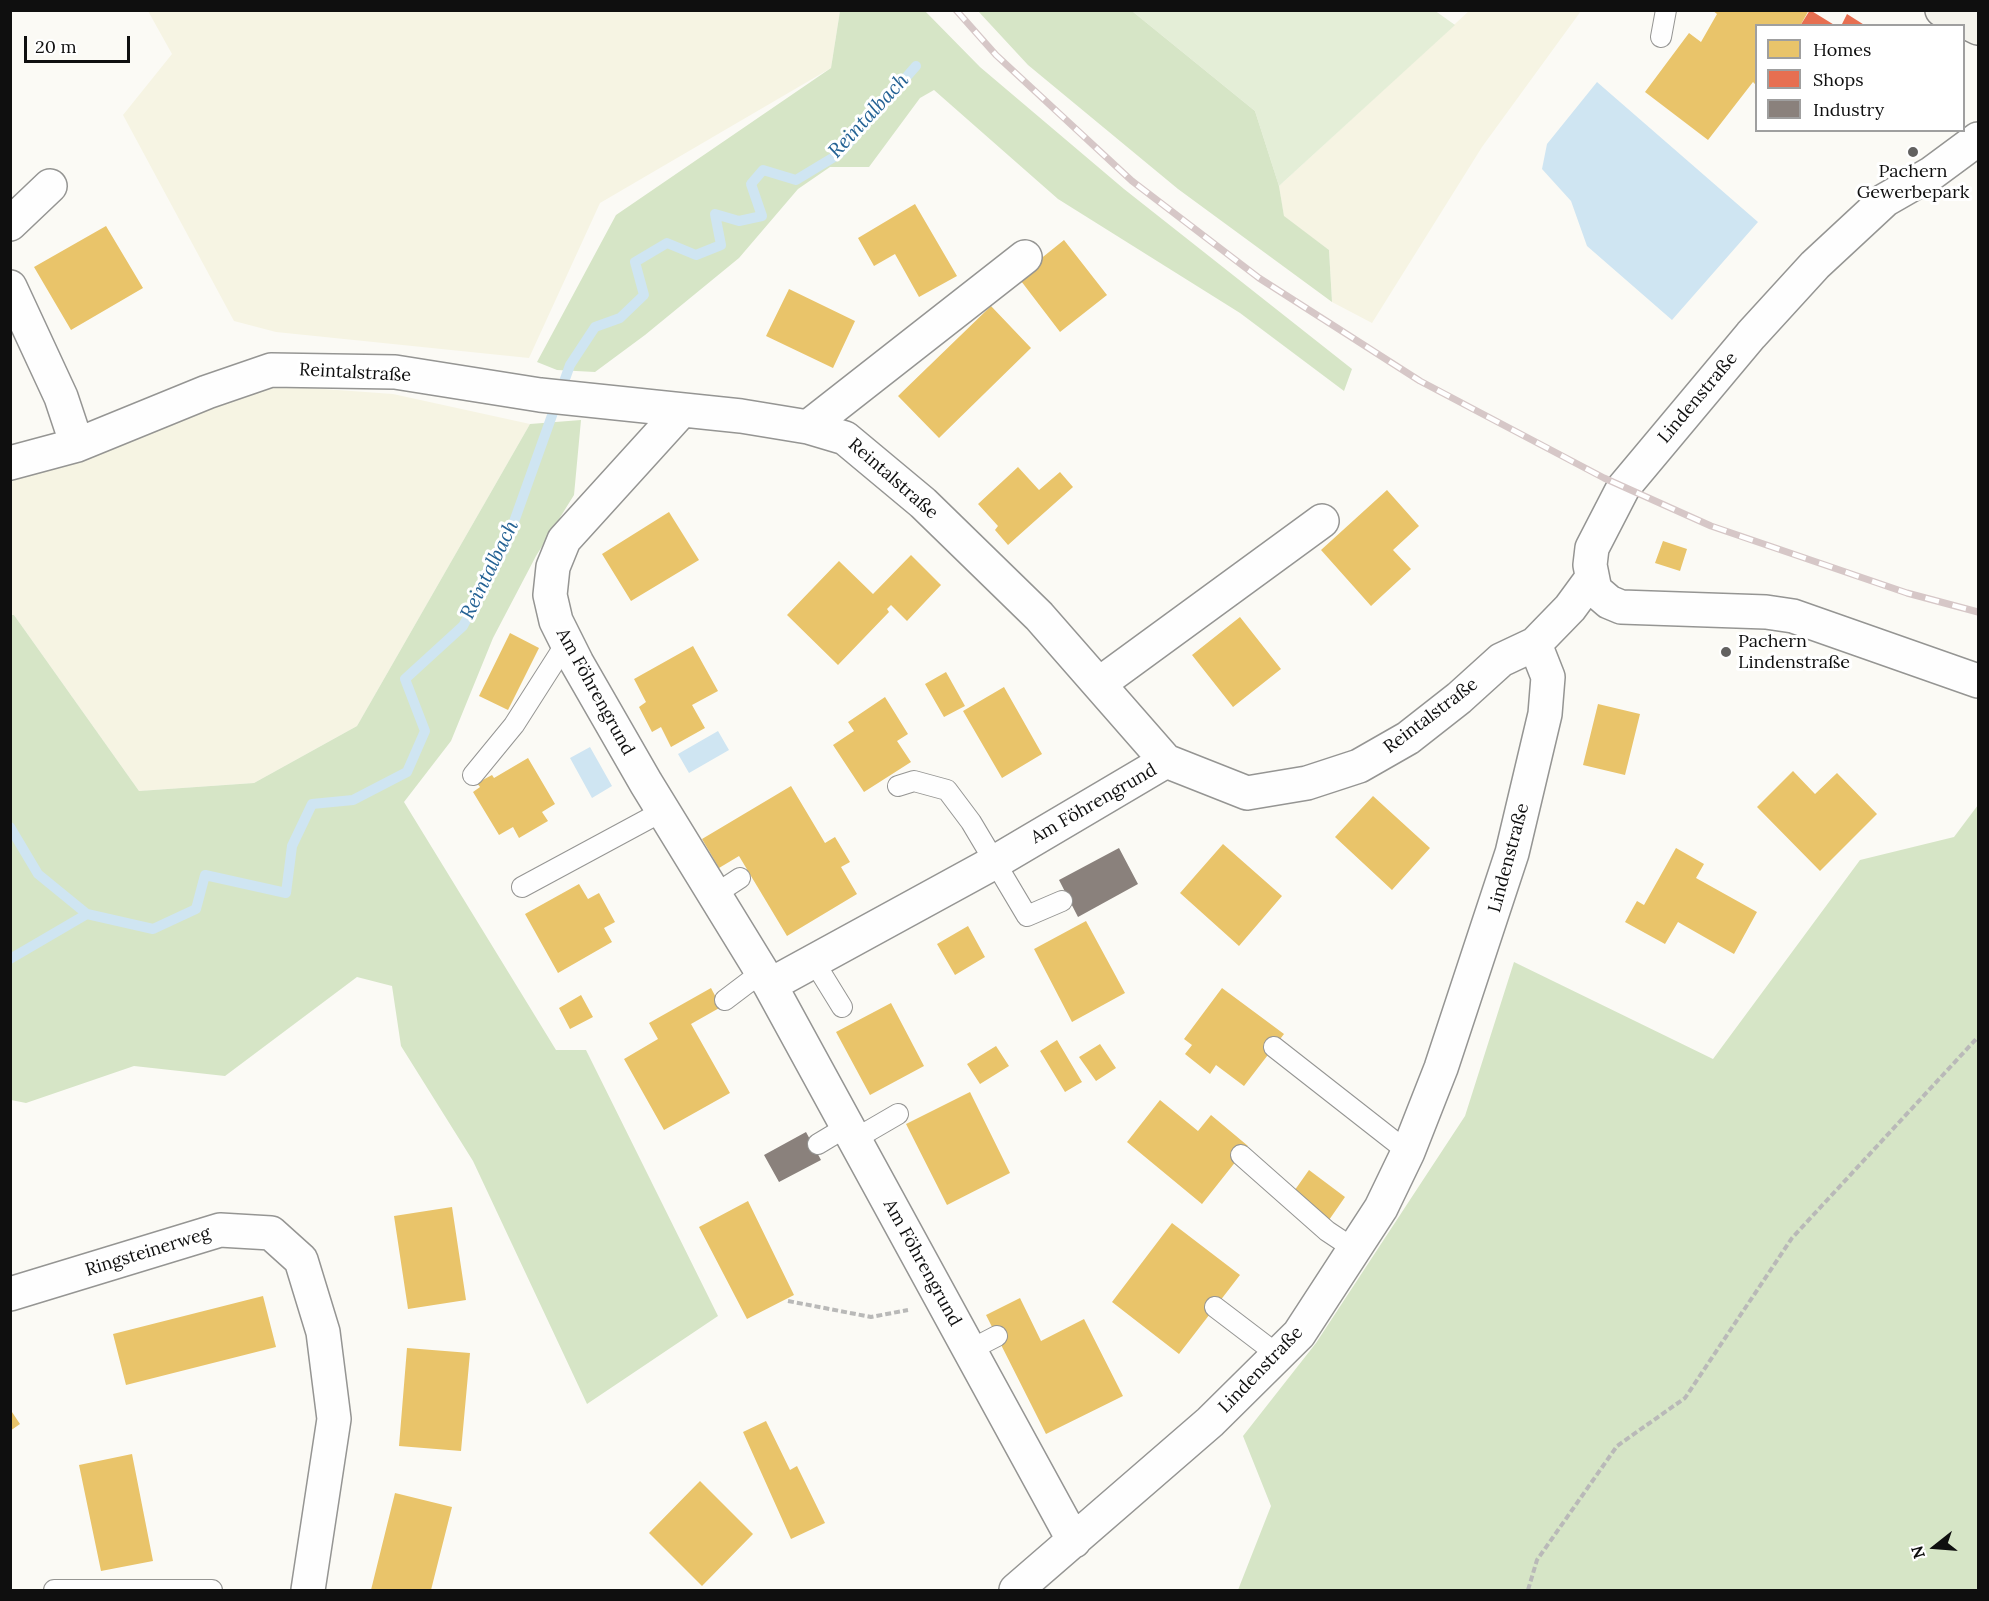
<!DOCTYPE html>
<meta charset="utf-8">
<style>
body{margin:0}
#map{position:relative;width:1989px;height:1601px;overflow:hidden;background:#fbfaf5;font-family:Lora,serif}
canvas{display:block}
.frame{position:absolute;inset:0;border:12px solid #0f0f0f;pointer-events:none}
.legend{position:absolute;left:1755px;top:24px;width:210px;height:108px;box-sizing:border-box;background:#fff;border:2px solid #9f9f9f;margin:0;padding:8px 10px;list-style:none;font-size:18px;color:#0f0f0f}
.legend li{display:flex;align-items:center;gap:12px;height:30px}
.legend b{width:30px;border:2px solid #9f9f9f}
.north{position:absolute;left:1905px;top:1517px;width:60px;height:60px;-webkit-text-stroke:4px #fff;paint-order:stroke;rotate:253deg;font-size:16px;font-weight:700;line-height:24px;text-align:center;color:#0f0f0f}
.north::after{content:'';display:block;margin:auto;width:21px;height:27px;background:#0f0f0f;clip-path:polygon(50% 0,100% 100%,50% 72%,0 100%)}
.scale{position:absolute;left:24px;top:36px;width:106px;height:27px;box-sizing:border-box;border:3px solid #0f0f0f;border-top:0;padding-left:8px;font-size:18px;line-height:21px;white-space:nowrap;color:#0f0f0f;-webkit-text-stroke:4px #fff;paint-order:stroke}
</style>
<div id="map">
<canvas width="1989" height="1601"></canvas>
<div class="frame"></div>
<ul class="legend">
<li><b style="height:16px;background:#e9c46a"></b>Homes</li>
<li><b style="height:16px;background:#e76f51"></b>Shops</li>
<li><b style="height:16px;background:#8a817c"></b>Industry</li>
</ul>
<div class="north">N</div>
<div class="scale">20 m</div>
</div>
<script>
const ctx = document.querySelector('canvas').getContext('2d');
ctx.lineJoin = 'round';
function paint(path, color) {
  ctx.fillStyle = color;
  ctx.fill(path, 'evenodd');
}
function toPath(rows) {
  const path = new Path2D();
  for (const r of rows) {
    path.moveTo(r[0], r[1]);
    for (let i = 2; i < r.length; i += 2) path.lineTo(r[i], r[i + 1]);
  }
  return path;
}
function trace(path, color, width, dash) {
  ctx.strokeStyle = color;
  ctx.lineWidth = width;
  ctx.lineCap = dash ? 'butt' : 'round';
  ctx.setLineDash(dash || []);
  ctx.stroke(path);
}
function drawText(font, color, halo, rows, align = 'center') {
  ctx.font = font + ' Lora,serif';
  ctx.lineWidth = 6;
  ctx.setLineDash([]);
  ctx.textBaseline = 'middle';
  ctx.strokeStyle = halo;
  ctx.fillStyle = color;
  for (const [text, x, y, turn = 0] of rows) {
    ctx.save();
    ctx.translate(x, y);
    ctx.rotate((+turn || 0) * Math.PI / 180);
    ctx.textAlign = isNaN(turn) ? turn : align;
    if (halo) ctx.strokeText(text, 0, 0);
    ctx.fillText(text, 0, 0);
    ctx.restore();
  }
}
const farmland = toPath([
 [148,11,840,11,831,68,600,203,529,358,276,332,234,321,123,115,172,54],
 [1469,11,1581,11,1482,147,1372,323,1332,302,1329,250,1284,217,1279,186],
 [268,385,393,394,530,424,357,726,254,783,139,791,14,615,11,615,10,476]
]);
const green = toPath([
 [1434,10,1455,25,1279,186,1255,111,1132,11]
]);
const forest = toPath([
 [924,10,980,67,1124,189,1352,369,1344,391,1240,313,1058,199,934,90,920,98,869,167,830,167,798,189,739,258,645,335,595,372,557,370,537,362,616,215,831,68,840,11],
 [978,11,1132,11,1255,111,1279,186,1284,216,1329,250,1332,302,1178,189,1028,65],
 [581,420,574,495,536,556,493,638,451,741,404,802,556,1050,586,1050,718,1316,587,1404,473,1161,401,1046,392,986,357,977,225,1076,134,1066,26,1103,11,1100,10,615,14,615,139,791,254,783,357,726,530,424],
 [1978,805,1978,1590,1238,1590,1271,1506,1243,1436,1316,1343,1465,1116,1514,962,1713,1059,1860,860,1954,837]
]);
const water = toPath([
 [1597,82,1758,222,1672,320,1587,246,1571,201,1542,169,1547,144],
 [718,731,729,750,689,773,678,754],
 [590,747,612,786,592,798,570,758]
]);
const homes = toPath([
 [1712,10,1809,10,1800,26,1756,26,1756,85,1753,82,1708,140,1645,92,1689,33,1701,42,1717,14],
 [915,204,957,276,919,297,895,254,874,266,858,238],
 [106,226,143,288,71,330,34,267],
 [1064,240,1107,295,1060,332,1018,277],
 [789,289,855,321,833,368,766,336],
 [991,306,1031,348,939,438,898,396],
 [1018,467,1039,490,1060,472,1073,487,1008,545,995,530,998,526,978,504],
 [1387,490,1419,526,1393,550,1411,569,1371,606,1321,550],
 [669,512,699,560,631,601,602,554],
 [1663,541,1687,549,1680,571,1655,563],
 [911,555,941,585,907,621,891,605,887,609,889,612,838,665,787,615,839,561,873,594],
 [1240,617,1281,669,1233,707,1192,655],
 [510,633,539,648,508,710,479,696],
 [693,646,718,691,692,705,705,728,671,747,661,727,652,732,639,707,646,702,634,679],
 [946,672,965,706,944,717,925,684],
 [1004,687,1042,754,1002,778,963,711],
 [885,697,908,734,897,741,911,762,864,792,833,745,854,731,848,722],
 [1598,704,1640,714,1625,775,1583,765],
 [528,758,555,804,542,812,548,821,519,838,513,827,499,835,473,792,480,787,477,783,492,775,494,778],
 [1793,771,1815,794,1837,773,1877,814,1820,871,1757,807],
 [791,786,825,843,835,837,850,862,841,867,857,894,787,936,739,856,719,868,702,839],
 [1373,796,1430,848,1392,890,1335,837],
 [1223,844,1282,896,1239,946,1180,893],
 [1676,848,1704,864,1696,878,1757,912,1734,954,1678,922,1665,944,1625,922,1637,901,1644,905],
 [579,884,588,899,599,893,615,922,604,928,612,942,558,973,525,914],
 [1086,921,1125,993,1072,1022,1034,949],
 [968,926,985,957,955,975,937,944],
 [711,988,721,1007,691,1024,730,1093,664,1130,624,1059,658,1039,649,1023],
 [1222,988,1284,1034,1244,1086,1216,1065,1210,1074,1185,1054,1192,1045,1184,1039],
 [581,995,593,1017,570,1029,559,1008],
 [891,1003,924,1066,870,1095,836,1032],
 [1057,1040,1082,1082,1065,1092,1040,1051],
 [1100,1044,1116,1068,1096,1081,1079,1057],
 [996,1046,1009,1066,980,1084,967,1064],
 [970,1092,1010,1173,947,1205,906,1124],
 [1160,1100,1198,1131,1211,1115,1248,1146,1202,1204,1127,1142],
 [1309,1170,1345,1197,1329,1220,1292,1194],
 [748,1201,794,1295,747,1319,699,1227],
 [452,1207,466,1300,408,1309,394,1216],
 [1172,1223,1240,1275,1179,1354,1112,1302],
 [263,1296,276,1347,126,1385,113,1334],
 [1020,1298,1041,1341,1084,1319,1123,1396,1046,1434,986,1315],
 [407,1348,470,1353,461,1451,399,1446],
 [10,1409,20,1424,10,1431],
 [766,1421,790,1470,797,1466,825,1523,791,1539,743,1432],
 [132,1454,153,1561,101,1571,79,1465],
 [700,1481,753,1534,702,1586,649,1533],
 [395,1493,452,1507,431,1590,371,1590]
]);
const shops = toPath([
 [1810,10,1836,26,1800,26],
 [1847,14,1866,26,1841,26]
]);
const industry = toPath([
 [1119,848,1138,884,1078,917,1059,880],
 [806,1132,821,1160,779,1182,764,1155]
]);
const stream = toPath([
 [10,827,38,874,87,914,153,929,196,909,205,875,286,893,292,846,312,804,353,800,407,772,425,731,405,679,463,626,505,547,570,365,595,327,620,318,644,295,635,262,667,243,696,255,721,245,715,214,739,221,762,216,751,184,763,170,796,180,839,154,916,66],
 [10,959,87,914]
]);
const path = toPath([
 [788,1301,871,1317,908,1310],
 [1528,1590,1537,1560,1617,1446,1685,1398,1792,1238,1978,1037]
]);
const lane = toPath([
 [1661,37,1666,10],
 [473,775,514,725,567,642],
 [898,786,914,781,947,790,971,822,1027,916,1062,901],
 [522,887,663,811],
 [714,895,740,878],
 [813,960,842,1007],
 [725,1000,762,972],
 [1274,1047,1408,1152],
 [855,1139,898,1114],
 [818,1144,848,1126],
 [1241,1155,1327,1231,1354,1249],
 [1215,1307,1278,1355],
 [970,1350,997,1336],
 [54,1590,212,1590]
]);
const street = toPath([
 [1978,139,1932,173,1885,200,1815,265,1751,335,1623,488,1592,548,1590,565,1595,590,1609,602,1621,607,1766,612,1793,616,1978,681],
 [10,224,50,186],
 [10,287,61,397,77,445],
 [682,410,564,540,553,567,550,595,556,621,577,663,646,783,770,985],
 [808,427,1025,257],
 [10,463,77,445,207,392,271,370,395,372,540,395,741,416,808,427,845,438,923,503,1039,616,1166,761,1247,793,1307,783,1359,766,1408,738,1459,698,1501,660,1535,644,1570,608,1592,578],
 [1099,684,1322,521],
 [10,1294,220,1230,271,1233,301,1260,323,1332,334,1419,308,1590],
 [1074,1541,770,985,995,862,1166,761],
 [1016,1590,1210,1422,1299,1334,1381,1208,1408,1152,1441,1068,1512,853,1545,714,1548,677,1535,644]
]);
const secondary = toPath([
 [1942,10,1978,28]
]);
const rail = toPath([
 [956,10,996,55,1132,181,1259,278,1420,381,1604,478,1711,526,1907,593,1978,612]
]);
const markers = [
 [1913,152,6,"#626160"],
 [1726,652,6,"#626160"]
];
const poiNames = [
 ["Pachern",1913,172],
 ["Gewerbepark",1913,193],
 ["Pachern",1738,642,"left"],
 ["Lindenstraße",1738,663,"left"]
];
const streetNames = [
 ["Reintalstraße",355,373,3],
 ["Lindenstraße",1698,398,-50],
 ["Reintalstraße",893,479,41],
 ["Am Föhrengrund",595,692,61],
 ["Reintalstraße",1431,716,-37],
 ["Am Föhrengrund",1094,804,-30],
 ["Lindenstraße",1509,858,-75],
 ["Ringsteinerweg",148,1252,-17],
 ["Am Föhrengrund",922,1263,61],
 ["Lindenstraße",1261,1370,-46]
];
const waterNames = [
 ["Reintalbach",869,116,-47],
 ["Reintalbach",490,570,-64]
];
paint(farmland, '#f6f4e3');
paint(green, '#e4eed7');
paint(forest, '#d6e5c6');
paint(water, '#cfe5f2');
paint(homes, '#e9c46a');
paint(shops, '#e76f51');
paint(industry, '#8a817c');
trace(stream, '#cfe5f2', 10);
trace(lane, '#959593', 22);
trace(street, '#959593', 36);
trace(secondary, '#8c8b89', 36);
trace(path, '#b9b9b8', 4, [6, 3]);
trace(lane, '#fefefe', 20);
trace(street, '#fefefe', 33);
trace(secondary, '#f4f3ec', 33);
trace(rail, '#d6c7c7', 7);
trace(rail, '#fff', 4.5, [14]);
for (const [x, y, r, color] of markers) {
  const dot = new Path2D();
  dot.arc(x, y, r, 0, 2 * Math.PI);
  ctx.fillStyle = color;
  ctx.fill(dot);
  trace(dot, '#fff', 2);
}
drawText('18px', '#0f0f0f', '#fff', poiNames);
drawText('18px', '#0f0f0f', '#fff', streetNames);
drawText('italic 20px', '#246294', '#fff', waterNames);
</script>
